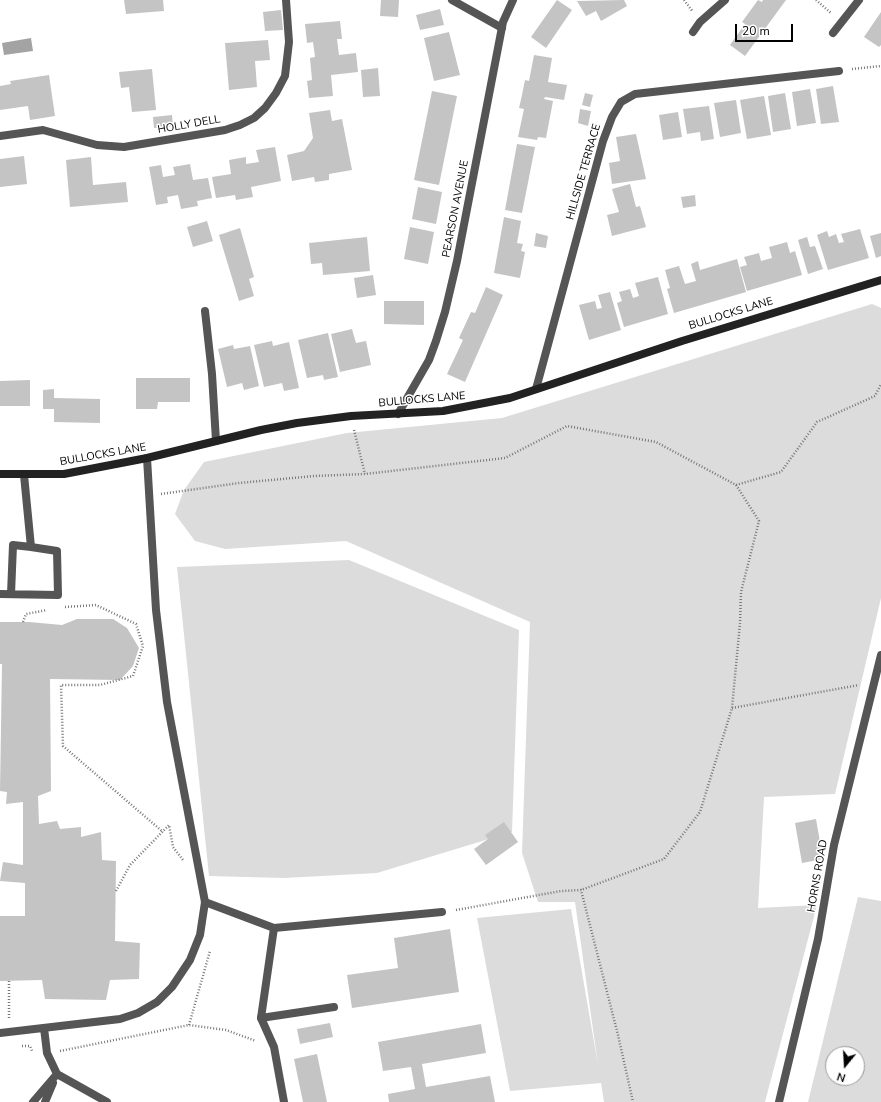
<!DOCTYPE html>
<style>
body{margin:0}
#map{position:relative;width:881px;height:1102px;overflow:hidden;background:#fff;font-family:"Nunito Sans",sans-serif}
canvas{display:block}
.north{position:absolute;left:825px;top:1046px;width:40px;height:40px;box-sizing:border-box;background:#fff;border:1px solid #999;border-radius:50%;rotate:198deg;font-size:11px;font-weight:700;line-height:16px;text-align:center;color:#000}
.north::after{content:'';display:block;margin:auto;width:14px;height:18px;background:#000;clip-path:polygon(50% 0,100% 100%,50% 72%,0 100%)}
.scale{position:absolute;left:735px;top:24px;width:58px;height:18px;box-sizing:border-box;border:2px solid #000;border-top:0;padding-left:5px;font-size:12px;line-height:14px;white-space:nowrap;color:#000;-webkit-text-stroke:3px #fff;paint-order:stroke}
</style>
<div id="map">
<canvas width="881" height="1102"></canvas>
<div class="north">N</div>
<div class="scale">20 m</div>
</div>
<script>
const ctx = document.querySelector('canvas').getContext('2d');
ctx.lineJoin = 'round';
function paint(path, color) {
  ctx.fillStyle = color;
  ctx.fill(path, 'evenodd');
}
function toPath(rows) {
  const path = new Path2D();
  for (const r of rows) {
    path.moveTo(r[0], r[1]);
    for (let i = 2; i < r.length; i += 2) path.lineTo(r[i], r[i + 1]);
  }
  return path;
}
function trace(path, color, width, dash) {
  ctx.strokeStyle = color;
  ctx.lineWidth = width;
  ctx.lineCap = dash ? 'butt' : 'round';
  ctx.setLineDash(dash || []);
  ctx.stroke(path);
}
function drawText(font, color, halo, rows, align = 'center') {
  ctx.font = font + ' "Nunito Sans",sans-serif';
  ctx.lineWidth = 3;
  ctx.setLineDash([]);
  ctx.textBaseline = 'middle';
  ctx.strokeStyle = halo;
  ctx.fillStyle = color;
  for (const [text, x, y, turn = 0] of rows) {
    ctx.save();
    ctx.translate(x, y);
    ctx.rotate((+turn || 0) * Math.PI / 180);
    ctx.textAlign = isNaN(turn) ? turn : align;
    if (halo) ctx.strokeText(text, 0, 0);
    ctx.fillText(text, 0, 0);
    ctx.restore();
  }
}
const green = toPath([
 [872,304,881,308,881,598,835,794,764,797,758,908,817,905,765,1102,604,1102,601,1083,510,1091,477,918,571,909,598,1065,575,902,538,902,522,853,530,622,346,541,225,549,195,541,175,514,184,490,204,462,347,433,502,418],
 [349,560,519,630,512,832,377,873,284,878,209,876,177,567],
 [858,897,881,901,881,1102,808,1102],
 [833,1054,857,1054,857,1078,833,1078]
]);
const water = toPath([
 [31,38,33,51,4,55,2,43]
]);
const building = toPath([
 [124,0,163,0,164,11,126,14],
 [381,0,399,0,398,17,380,16],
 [557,0,572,10,546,48,531,37],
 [624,0,627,6,601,21,596,11,586,16,577,1],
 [758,0,762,2,763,0,786,0,745,56,730,45,745,24,742,22],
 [440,9,444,25,420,30,416,15],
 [281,10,283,30,265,31,263,12],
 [881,12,881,45,879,47,864,37],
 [340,21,342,39,337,39,339,55,356,53,358,72,331,75,333,96,309,98,307,81,312,80,310,58,315,57,313,42,307,43,305,24],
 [449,32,460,75,434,81,424,38],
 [268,40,270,60,255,61,257,87,229,90,225,43],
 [534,55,552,58,548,82,567,85,564,100,545,97,544,99,553,101,546,138,538,137,537,140,518,137,524,109,519,108,522,95,525,80,529,81],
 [378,68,380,96,363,97,361,70],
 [152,69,156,110,132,112,129,87,121,88,119,72],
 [49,75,55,116,30,120,28,106,0,110,0,86,11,84,10,81],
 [833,86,839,122,821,124,816,89],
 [810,89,816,123,797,126,792,92],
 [432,91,457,96,439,185,414,180],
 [585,93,593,95,590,107,582,105],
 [785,93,791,129,773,132,768,96],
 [764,96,771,135,747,139,740,100],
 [736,100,741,133,720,137,714,103],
 [709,106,714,139,701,141,700,132,687,134,683,109],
 [580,109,591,111,588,126,578,123],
 [330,110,332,121,342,119,352,170,329,174,329,180,315,182,314,177,292,181,287,155,304,151,313,138,309,113],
 [678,112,682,137,663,140,659,115],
 [172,115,173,126,154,128,153,117],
 [636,134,646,179,612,184,609,163,620,161,616,137],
 [517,144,535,147,522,213,505,210],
 [275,147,281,181,251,187,253,197,236,200,235,195,216,198,212,177,231,174,229,160,246,157,246,164,259,162,256,150],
 [24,156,27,184,0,187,0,159],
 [91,157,93,185,126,182,128,202,70,207,66,160],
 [190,164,193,180,208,178,212,198,197,201,198,206,181,209,178,195,167,197,168,203,156,205,149,167,161,165,163,177,175,175,173,167],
 [630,184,636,207,640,206,646,227,612,236,607,215,619,212,612,189],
 [418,187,442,192,436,224,412,219],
 [695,195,696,206,683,208,681,197],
 [504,217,521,221,517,243,523,244,521,251,525,252,520,278,494,273],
 [207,221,213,241,193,247,187,227],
 [410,227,434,232,428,264,404,259],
 [240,228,254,277,249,279,254,296,239,301,219,235],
 [860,229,869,258,828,270,817,235,827,231,829,237,836,234,839,243,844,242,841,234],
 [536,233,548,236,546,248,534,246],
 [881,233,881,256,876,258,870,236],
 [367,237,370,271,323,275,322,263,311,264,309,243],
 [807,237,810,247,815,246,823,269,808,274,798,240],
 [787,242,790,253,795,251,802,275,747,291,740,267,747,265,744,257,759,253,761,261,772,258,769,247],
 [737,259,746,292,674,313,667,289,670,288,665,270,679,266,685,284,696,281,691,264,698,261,700,270],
 [373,275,376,295,357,298,354,278],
 [658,277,668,314,624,327,617,303,622,301,619,292,630,289,633,298,639,296,635,283],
 [486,287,503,295,465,382,447,374,463,340,459,338,471,312,475,313],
 [610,292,621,330,589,340,579,305,595,301,597,309,602,308,598,295],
 [384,301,424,301,424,325,384,324],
 [352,329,356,343,366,341,371,365,340,372,331,334],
 [328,333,338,377,324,380,323,375,307,378,298,340],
 [272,341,273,346,289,342,299,388,284,391,282,383,264,387,254,345],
 [233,345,234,349,250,346,259,386,244,390,242,383,227,387,218,349],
 [136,378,190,378,190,402,158,402,157,409,136,409],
 [30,380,30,406,0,406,0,381],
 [54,389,54,398,100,399,100,423,54,422,54,409,43,409,43,390],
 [77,619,113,619,127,628,139,648,133,666,120,680,50,679,51,791,38,796,39,824,57,821,60,829,81,827,81,837,101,832,102,860,116,861,115,941,140,943,139,979,110,980,106,1000,45,999,42,980,0,981,0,916,25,916,25,883,0,881,3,862,23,865,23,802,6,804,7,792,0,791,2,664,0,664,0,622,29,622,62,625],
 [816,819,823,859,802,863,795,823],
 [504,822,518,842,486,865,474,849,488,839,485,835],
 [450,929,459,992,352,1008,347,975,398,968,394,938],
 [330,1023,333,1037,300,1044,297,1029],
 [481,1024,486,1053,422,1064,426,1087,490,1076,495,1102,389,1102,388,1094,415,1089,411,1067,383,1071,378,1042],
 [317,1054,327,1102,303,1102,294,1059]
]);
const path = toPath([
 [684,0,693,12],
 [816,0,831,13],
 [852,69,881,66],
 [354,430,365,474],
 [736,485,781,472,817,422,875,396,881,384],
 [161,494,239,483,314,476,365,474,505,458,567,426,656,442,736,485,759,521,741,592,740,623,732,708,700,812,664,859,581,890],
 [65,607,96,605,136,624,143,646,133,676,100,685,61,685,63,746,163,832],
 [23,622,26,614,47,610],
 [732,708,859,685],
 [116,891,130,865,169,825,173,847,183,860],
 [456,910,561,891,581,890,618,1035,633,1102],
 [9,981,9,1019],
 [189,1025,210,951],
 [22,1046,30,1046,32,1051],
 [60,1051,189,1025,226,1030,256,1041]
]);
const service = toPath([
 [452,0,502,28],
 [205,311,212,374,216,441],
 [0,594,58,595,57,551,31,547,24,475],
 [11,594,13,545,31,547],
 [274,928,442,912],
 [261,1018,334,1007],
 [44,1028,47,1053,57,1074,107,1102],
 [0,1033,120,1019,138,1013,157,1002,172,987,190,960,200,935,205,902,167,702,156,610,147,458],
 [33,1102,57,1074],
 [45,1102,53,1083]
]);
const minor = toPath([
 [693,32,700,22,725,0],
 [833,33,859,0],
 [0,136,43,130,97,145,124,147,225,130,240,125,254,118,265,108,276,93,285,76,289,42,286,0],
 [536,389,603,141,612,117,621,102,635,94,839,71],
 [398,414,429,360,436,341,445,312,457,261,503,22,513,0],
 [205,902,274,928,261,1018,274,1047,284,1102],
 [779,1102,818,939,834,845,881,655]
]);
const secondary = toPath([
 [0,474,64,474,147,458,261,430,297,423,351,416,443,411,510,398,682,341,881,280]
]);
const streetNames = [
 ["HOLLY DELL",189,125,-10],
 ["HILLSIDE TERRACE",584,172,-74],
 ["PEARSON AVENUE",456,209,-79],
 ["BULLOCKS LANE",731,314,-17],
 ["BULLOCKS LANE",422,400,-5],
 ["BULLOCKS LANE",103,455,-10],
 ["HORNS ROAD",818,876,-80]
];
paint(green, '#dcdcdc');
paint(water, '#a3a3a3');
paint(building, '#c4c4c4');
trace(path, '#777', 2.5, [1, 2]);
trace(service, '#555', 8);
trace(minor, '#555', 8);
trace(secondary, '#222', 8);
drawText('11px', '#000', '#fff', streetNames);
</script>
